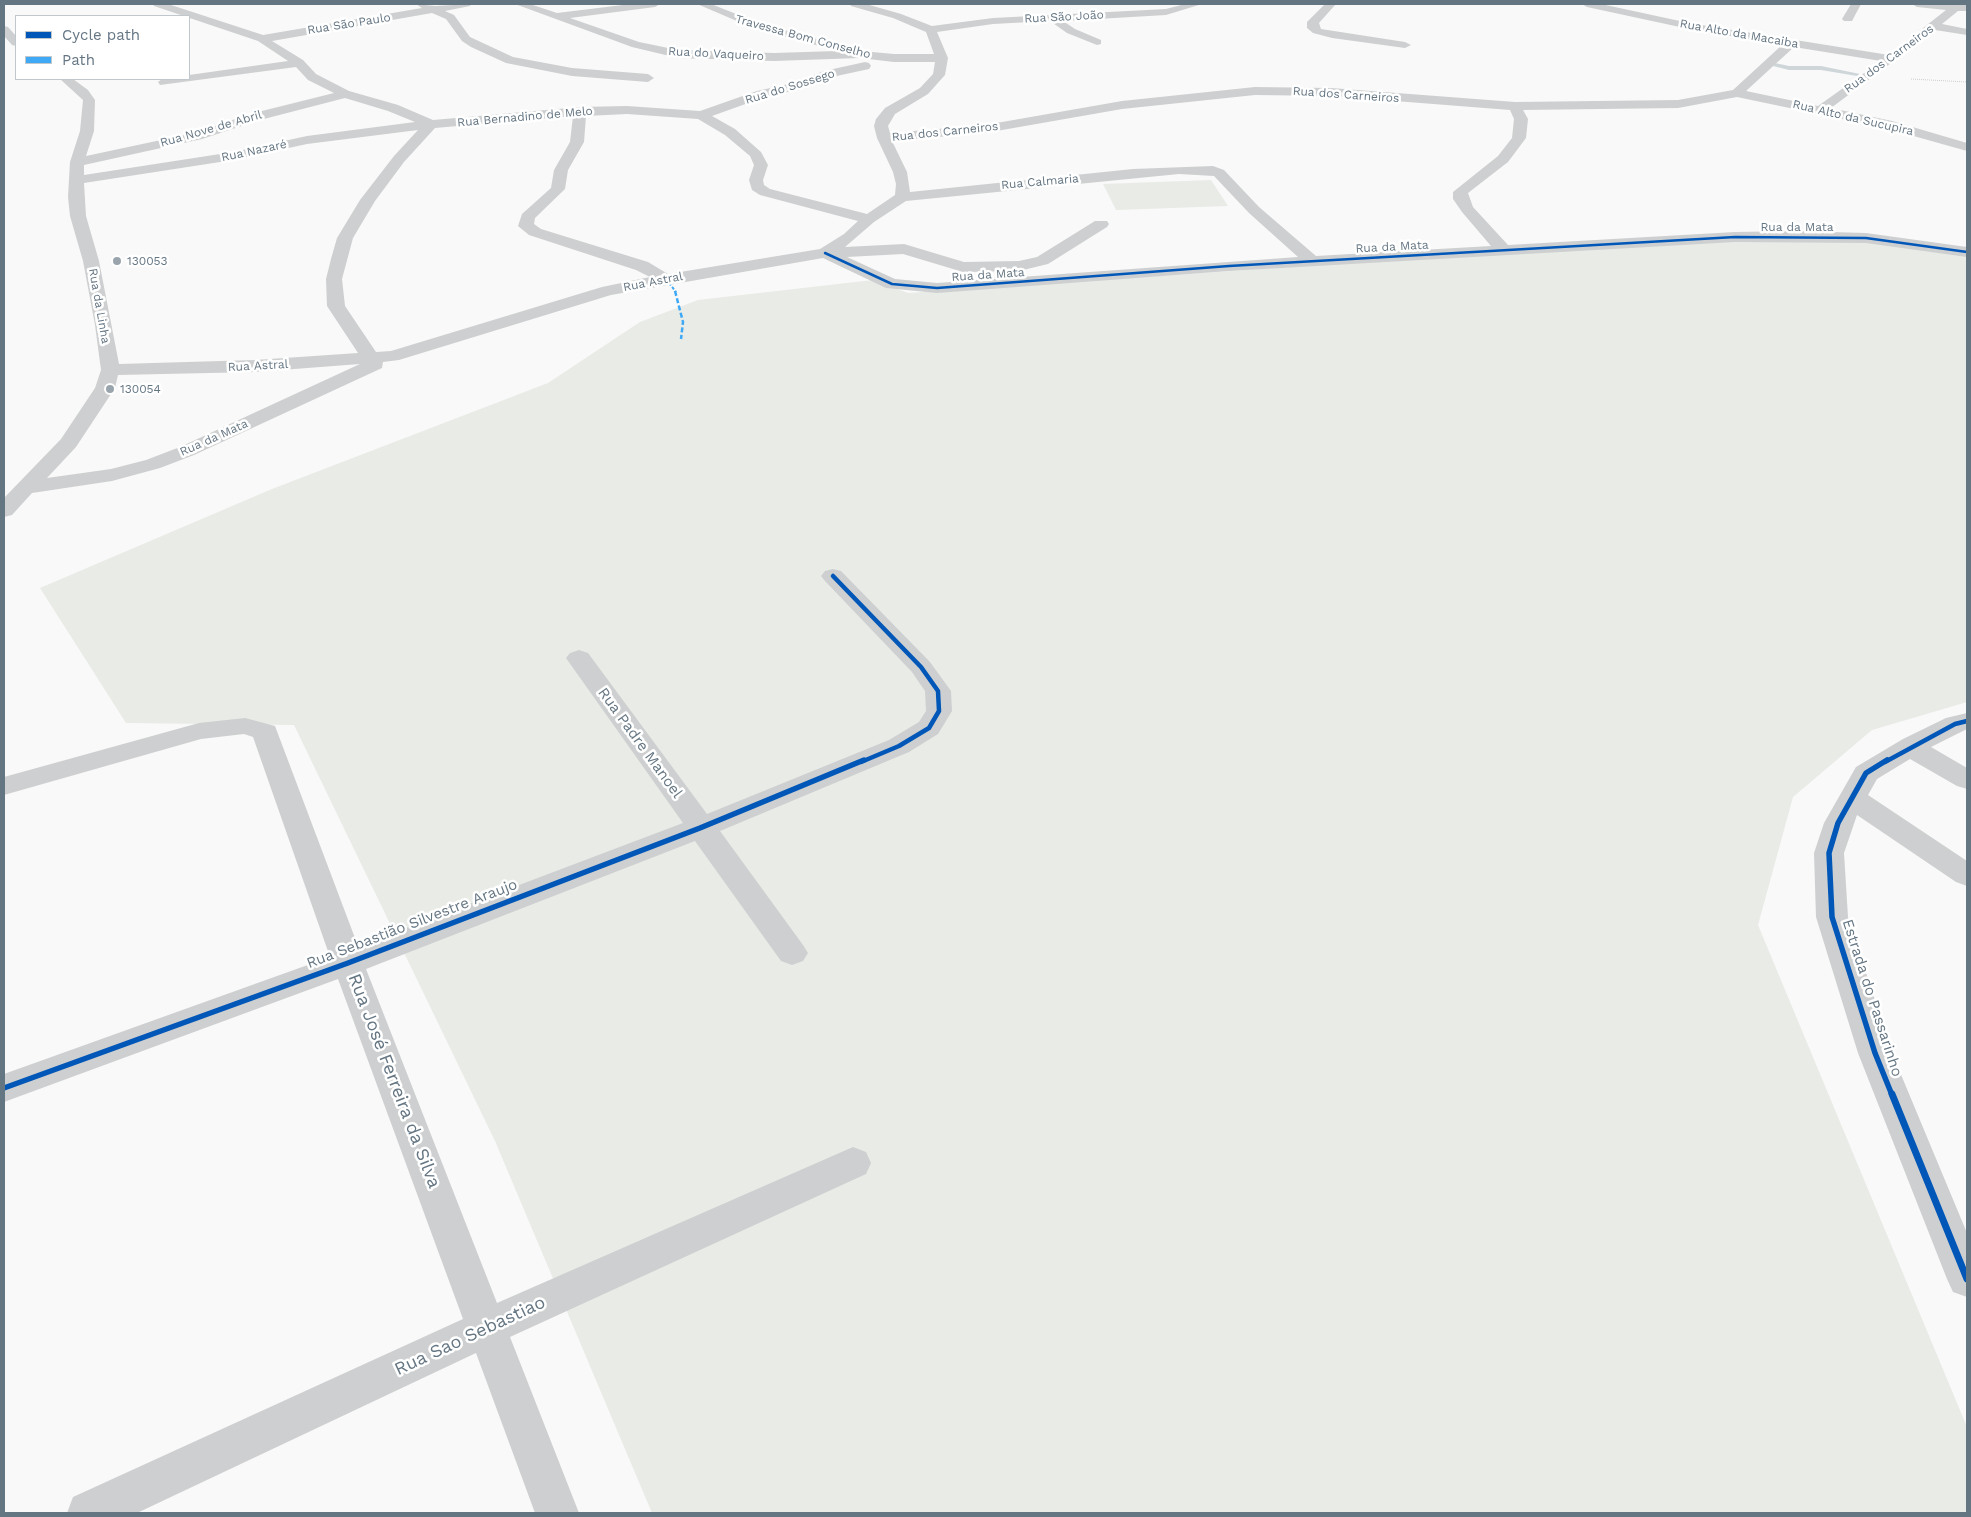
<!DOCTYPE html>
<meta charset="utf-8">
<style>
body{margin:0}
#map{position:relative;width:1971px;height:1517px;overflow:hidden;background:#f9f9f9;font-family:"Work Sans",sans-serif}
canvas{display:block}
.frame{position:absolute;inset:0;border:5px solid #657683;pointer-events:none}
.legend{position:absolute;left:15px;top:15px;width:175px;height:65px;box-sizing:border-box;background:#fff;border:1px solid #c1c8cd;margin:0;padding:6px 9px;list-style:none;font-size:15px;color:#657683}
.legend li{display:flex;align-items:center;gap:10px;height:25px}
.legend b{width:25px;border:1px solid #c1c8cd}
</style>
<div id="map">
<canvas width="1971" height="1517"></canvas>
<div class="frame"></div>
<ul class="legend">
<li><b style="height:6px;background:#0057b8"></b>Cycle path</li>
<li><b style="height:6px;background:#3fa9f5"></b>Path</li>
</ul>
</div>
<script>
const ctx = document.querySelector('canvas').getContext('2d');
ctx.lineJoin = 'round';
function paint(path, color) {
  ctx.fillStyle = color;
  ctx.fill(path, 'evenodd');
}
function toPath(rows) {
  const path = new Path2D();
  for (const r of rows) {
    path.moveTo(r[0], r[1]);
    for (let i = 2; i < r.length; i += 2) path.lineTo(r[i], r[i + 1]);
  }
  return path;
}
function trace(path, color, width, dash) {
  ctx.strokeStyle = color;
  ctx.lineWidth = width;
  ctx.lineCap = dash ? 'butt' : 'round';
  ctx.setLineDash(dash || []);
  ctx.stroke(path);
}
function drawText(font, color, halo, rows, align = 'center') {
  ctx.font = font + ' "Work Sans",sans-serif';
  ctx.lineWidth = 5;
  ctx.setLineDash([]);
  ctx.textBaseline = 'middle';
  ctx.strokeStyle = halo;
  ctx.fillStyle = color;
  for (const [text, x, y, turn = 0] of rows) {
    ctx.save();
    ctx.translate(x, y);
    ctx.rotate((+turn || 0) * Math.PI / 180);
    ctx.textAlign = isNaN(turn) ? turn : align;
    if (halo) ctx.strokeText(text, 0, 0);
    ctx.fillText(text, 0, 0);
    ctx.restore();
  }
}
const green = toPath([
 [1211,180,1228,206,1116,210,1103,184],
 [1732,237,1791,237,1925,246,1967,252,1967,702,1872,730,1793,797,1758,925,1967,1427,1967,1513,652,1513,495,1141,294,725,126,723,40,588,272,489,548,383,640,322,698,300,873,280,908,293]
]);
const stream = toPath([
 [1775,63,1789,66,1821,66,1860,74,1857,76,1821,70,1789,70,1773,66,1775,63]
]);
const path = toPath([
 [1911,79,1967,82]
]);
const minor = toPath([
 [153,4,168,4,263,35,422,8,416,4,435,6,471,4,470,6,445,11,454,15,470,37,513,57,572,68,648,74,654,78,648,82,572,76,506,63,471,47,462,41,446,19,432,13,272,41,303,60,316,74,349,91,398,105,433,120,580,107,627,106,700,111,757,91,793,83,824,71,865,62,869,63,871,66,869,69,832,77,801,89,765,97,712,116,735,129,761,152,768,165,763,180,764,185,770,189,867,214,895,195,896,184,893,172,877,138,874,126,876,119,885,108,920,88,933,74,935,62,894,62,860,58,774,61,678,58,632,47,515,4,530,4,557,13,631,4,660,4,655,7,570,18,639,42,678,50,774,53,837,51,751,27,697,4,711,4,759,23,861,51,894,54,934,54,926,32,893,18,851,6,850,4,866,4,901,14,932,26,993,18,1166,9,1185,4,1202,4,1166,15,1063,21,1075,29,1101,40,1101,44,1097,45,1067,33,1050,21,993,24,937,32,948,58,945,75,928,94,895,114,888,126,890,133,985,125,1122,101,1255,87,1331,88,1515,102,1678,100,1733,90,1782,45,1689,29,1587,7,1582,4,1601,4,1689,23,1889,55,1946,10,1917,7,1912,4,1967,5,1967,11,1958,11,1942,24,1967,29,1967,35,1935,30,1831,108,1892,121,1967,143,1967,151,1885,128,1737,97,1678,108,1523,110,1528,119,1526,138,1508,162,1468,193,1473,207,1508,245,1735,232,1795,231,1866,233,1967,247,1967,257,1866,243,1735,242,1229,271,937,293,886,288,823,258,611,295,399,360,383,362,382,368,194,455,160,468,112,481,32,493,12,515,4,517,4,498,61,439,95,388,101,370,95,325,83,261,70,216,68,197,70,162,80,131,83,100,60,79,73,79,88,90,95,100,94,131,86,156,194,133,250,114,334,93,308,80,296,67,160,85,158,82,162,79,189,79,189,75,288,61,258,41,154,6,153,4],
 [1794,47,1881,61,1818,106,1746,91,1794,47],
 [1255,95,1331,96,1510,110,1514,119,1512,138,1498,156,1453,192,1453,199,1462,212,1491,246,1316,256,1259,207,1224,170,1213,166,1133,169,910,192,907,172,892,141,985,133,1122,109,1255,95],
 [345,98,388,111,415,122,307,136,233,152,84,175,84,165,202,139,260,120,345,98],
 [627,114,698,119,725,135,750,156,754,165,749,180,752,190,760,195,858,221,844,234,820,249,668,274,648,262,541,229,534,224,535,218,565,189,568,170,584,142,586,116,627,114],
 [573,116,570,142,554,170,551,188,522,214,518,226,529,235,636,270,650,277,602,287,391,351,376,352,345,306,342,279,353,238,375,201,404,162,435,128,573,116],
 [418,130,394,156,360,200,337,238,331,259,326,279,327,306,358,353,255,360,119,364,99,261,86,216,84,183,233,160,307,144,418,130],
 [1179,174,1214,176,1249,213,1298,257,937,283,895,279,847,257,903,254,963,272,1019,271,1048,264,1107,227,1109,224,1107,221,1095,221,1037,257,1019,261,964,262,904,244,845,247,874,222,906,201,1179,174],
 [360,364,180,447,146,460,111,469,47,478,76,447,115,388,118,375,255,372,360,364],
 [1325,4,1336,4,1319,23,1321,29,1405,42,1411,45,1405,48,1332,38,1313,33,1307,28,1307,22,1325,4],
 [1851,4,1861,4,1852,21,1844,21,1842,19,1851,4],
 [4,26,8,27,16,36,16,46,12,45,4,36,4,26],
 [833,569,841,571,930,662,951,691,952,711,938,734,909,752,720,831,803,945,808,953,803,961,792,965,781,961,695,841,366,969,497,1303,853,1147,866,1152,871,1163,866,1174,510,1337,579,1513,535,1513,476,1353,137,1513,67,1513,73,1497,463,1319,338,979,4,1102,4,1074,330,957,253,737,244,734,201,739,4,795,4,777,199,723,245,718,275,726,358,946,683,823,566,658,570,653,579,650,588,653,707,814,889,740,919,722,926,711,925,691,912,672,825,581,821,576,825,571,833,569],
 [1967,713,1967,729,1931,747,1967,768,1967,789,1957,786,1910,759,1877,779,1868,795,1967,861,1967,886,1956,882,1857,815,1844,853,1848,917,1892,1053,1967,1233,1967,1297,1953,1292,1947,1279,1858,1053,1816,917,1814,853,1824,823,1856,767,1903,739,1946,718,1967,713]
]);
const quietFar1 = toPath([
 [666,279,676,292]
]);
const quiet = toPath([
 [675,291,683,322,681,339]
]);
const cyclewayFar3 = toPath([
 [825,253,892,284,937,288,1229,266,1735,237,1866,238,1967,252]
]);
const cyclewayFar2 = toPath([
 [833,576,921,667,938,691,939,711,929,728,899,746,861,762],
 [1885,762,1955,724,1967,721]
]);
const cyclewayFar1 = toPath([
 [1887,760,1866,773,1838,823,1829,853,1832,917,1875,1053,1892,1095],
 [4,1088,348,963,700,828,864,760]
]);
const cycleway = toPath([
 [1892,1094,1967,1279]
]);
const markers = [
 [117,261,5,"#99a4ac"],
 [110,389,5,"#99a4ac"]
];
const farStreetnames = [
 ["Rua São João",1064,17,-3],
 ["Rua São Paulo",349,24,-9],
 ["Rua Alto da Macaiba",1739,34,10],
 ["Travessa Bom Conselho",803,37,15],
 ["Rua do Vaqueiro",716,54,3],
 ["Rua dos Carneiros",1889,59,-36],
 ["Rua do Sossego",790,87,-17],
 ["Rua dos Carneiros",1346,95,4],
 ["Rua Bernadino de Melo",525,117,-5],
 ["Rua Alto da Sucupira",1853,118,13],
 ["Rua Nove de Abril",211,129,-16],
 ["Rua dos Carneiros",945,132,-6],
 ["Rua Nazaré",254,151,-12],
 ["Rua Calmaria",1040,182,-5],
 ["Rua da Mata",1797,227],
 ["Rua da Mata",1392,247,-3],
 ["Rua da Mata",988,275,-4],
 ["Rua Astral",653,282,-11],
 ["Rua da Linha",99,306,80],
 ["Rua Astral",258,366,-3],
 ["Rua da Mata",214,438,-24]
];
const farPoinames = [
 ["130053",127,261],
 ["130054",120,389]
];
const streetNames = [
 ["Rua Padre Manoel",640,743,54],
 ["Rua Sebastião Silvestre Araujo",412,924,-21],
 ["Estrada do Passarinho",1872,998,72]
];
const nearStreetnames = [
 ["Rua José Ferreira da Silva",394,1081,69],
 ["Rua Sao Sebastiao",470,1336,-25]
];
paint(green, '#e8ebe6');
paint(stream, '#ced6d9');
trace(path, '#cbcccd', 1, [1, 1]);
paint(minor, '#cecfd0');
trace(quietFar1, '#3fa9f5', 2, [3, 2]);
trace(quiet, '#3fa9f5', 2.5, [5, 2.5]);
trace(cyclewayFar3, '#0057b8', 2.5);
trace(cyclewayFar2, '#0057b8', 4.5);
trace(cyclewayFar1, '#0057b8', 5.5);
trace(cycleway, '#0057b8', 7);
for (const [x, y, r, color] of markers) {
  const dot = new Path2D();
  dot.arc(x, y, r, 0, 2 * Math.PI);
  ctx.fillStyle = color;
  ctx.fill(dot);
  trace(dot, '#fff', 2);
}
drawText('12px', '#657683', '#fff', farStreetnames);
drawText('12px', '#657683', '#fff', farPoinames, 'left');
drawText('15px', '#657683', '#fff', streetNames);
drawText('18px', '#657683', '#fff', nearStreetnames);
</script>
